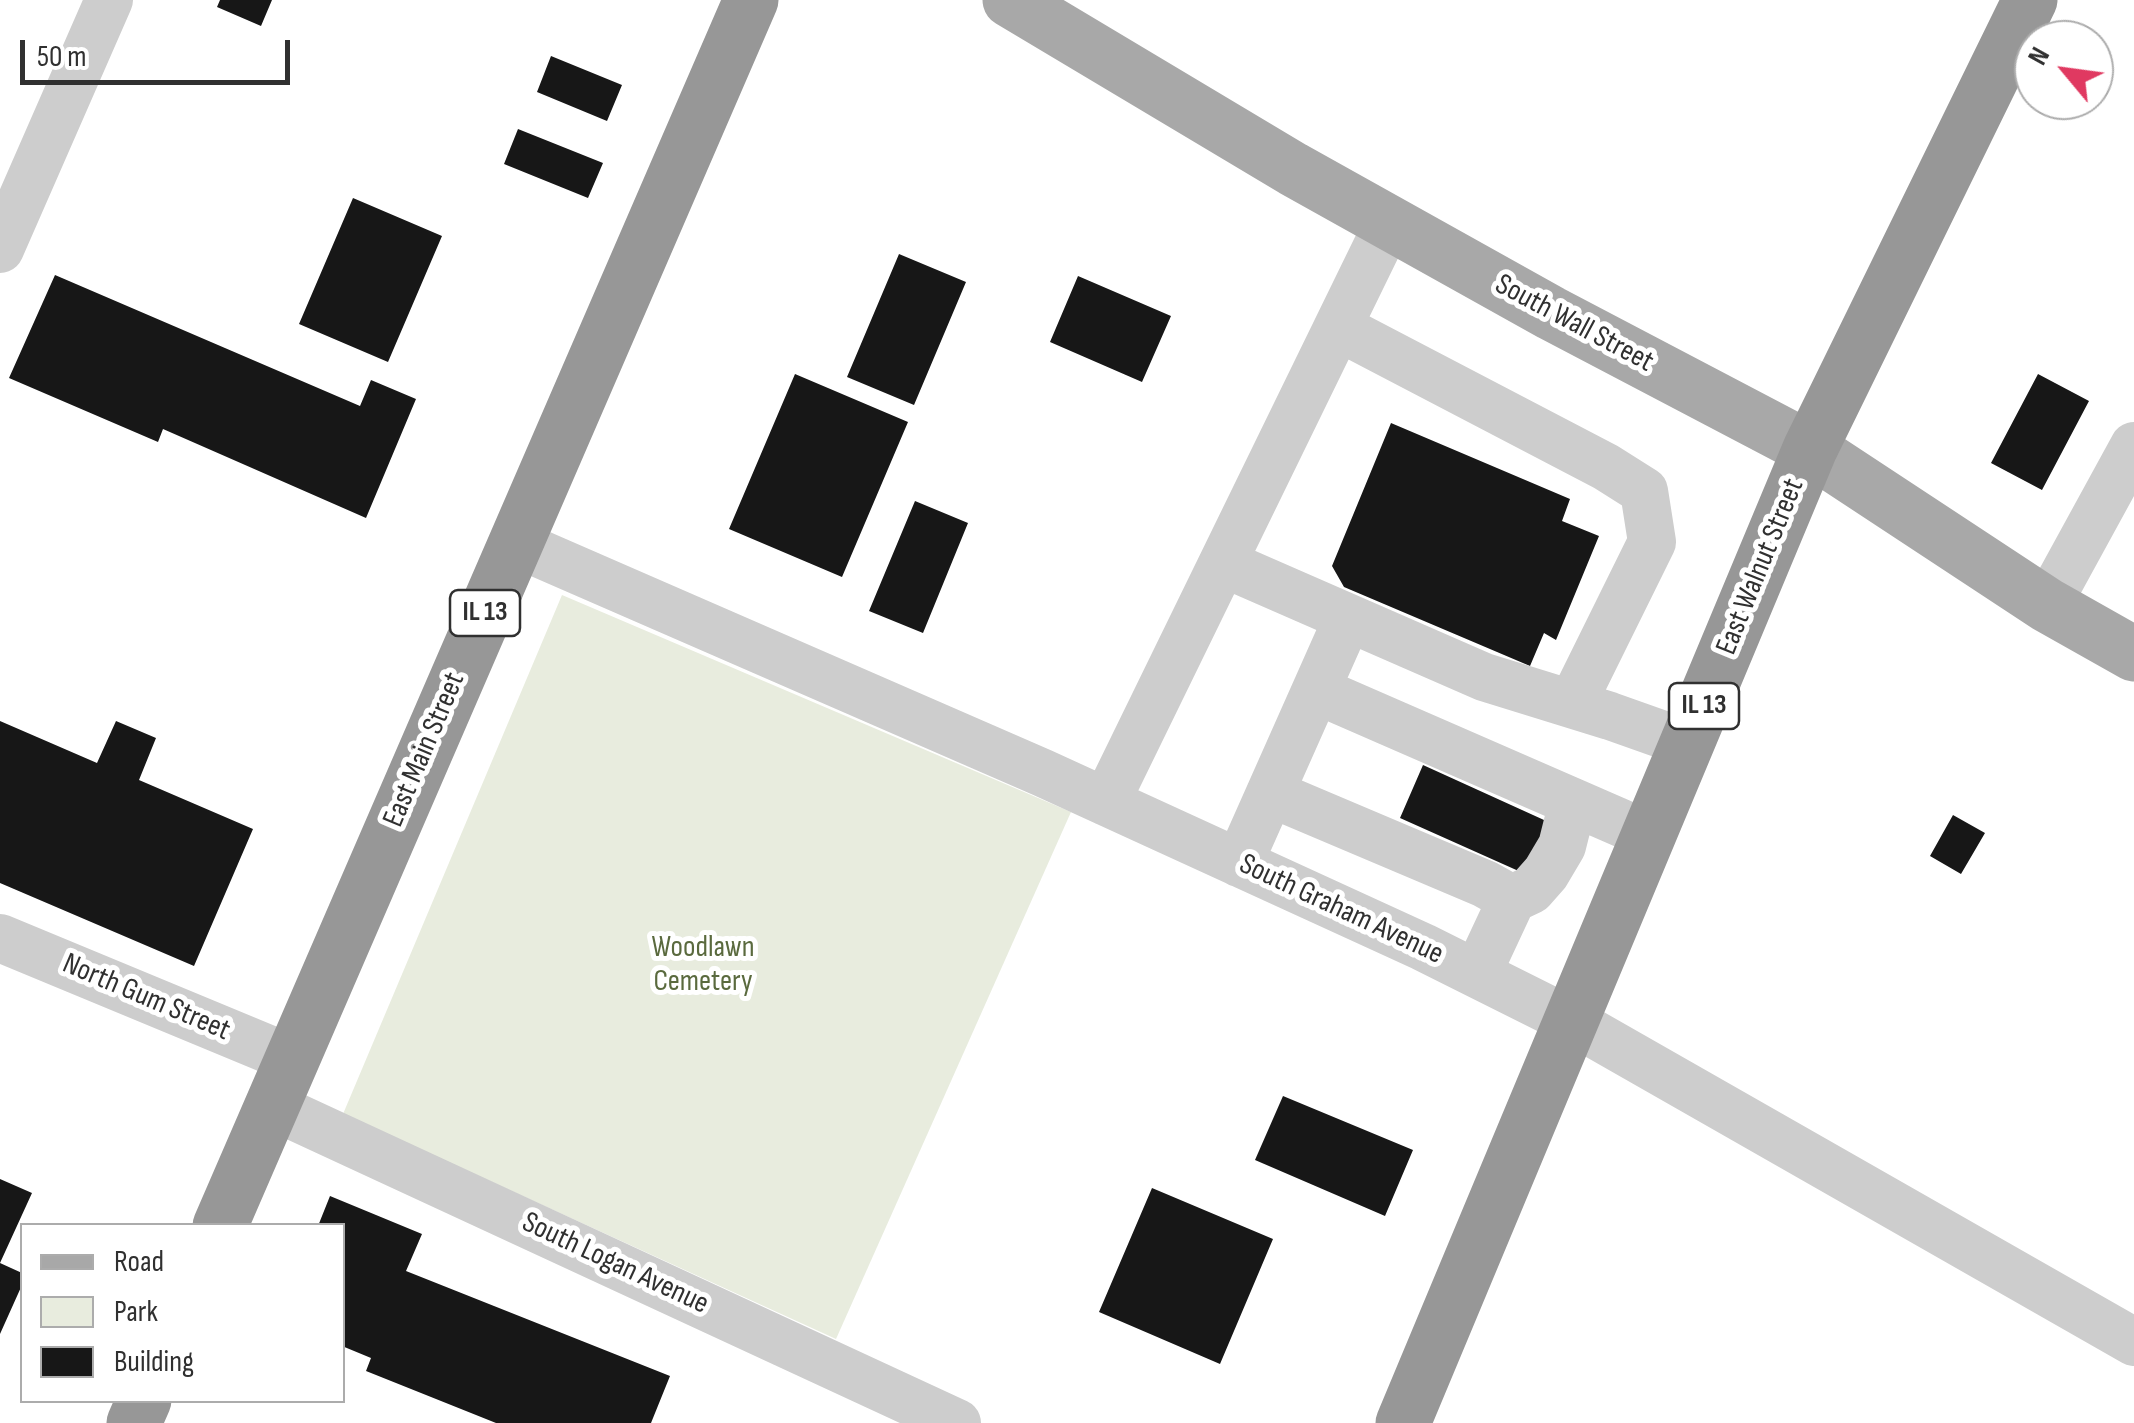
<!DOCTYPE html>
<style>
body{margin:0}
#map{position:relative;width:2134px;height:1423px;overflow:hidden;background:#fff;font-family:"Sofia Sans Condensed",sans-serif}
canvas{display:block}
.legend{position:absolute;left:20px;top:1223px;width:325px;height:180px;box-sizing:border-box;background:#fff;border:2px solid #acacac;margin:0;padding:12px 18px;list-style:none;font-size:30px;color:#303030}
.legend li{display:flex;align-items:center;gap:20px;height:50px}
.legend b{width:50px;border:2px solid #acacac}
.north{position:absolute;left:2014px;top:20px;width:100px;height:100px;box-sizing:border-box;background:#fff;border:2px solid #acacac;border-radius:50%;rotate:299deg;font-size:28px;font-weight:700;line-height:40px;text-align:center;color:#303030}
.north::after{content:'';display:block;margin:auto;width:35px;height:45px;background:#e03961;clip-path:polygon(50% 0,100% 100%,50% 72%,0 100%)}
.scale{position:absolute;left:20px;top:40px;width:270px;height:45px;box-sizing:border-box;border:5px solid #303030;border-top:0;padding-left:12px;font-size:30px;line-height:35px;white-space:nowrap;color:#303030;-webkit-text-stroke:8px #fff;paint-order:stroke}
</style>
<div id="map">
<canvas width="2134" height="1423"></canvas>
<ul class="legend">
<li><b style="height:12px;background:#a8a8a8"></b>Road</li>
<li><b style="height:28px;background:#e8ecde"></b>Park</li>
<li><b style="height:28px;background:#171717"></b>Building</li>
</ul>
<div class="north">N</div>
<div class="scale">50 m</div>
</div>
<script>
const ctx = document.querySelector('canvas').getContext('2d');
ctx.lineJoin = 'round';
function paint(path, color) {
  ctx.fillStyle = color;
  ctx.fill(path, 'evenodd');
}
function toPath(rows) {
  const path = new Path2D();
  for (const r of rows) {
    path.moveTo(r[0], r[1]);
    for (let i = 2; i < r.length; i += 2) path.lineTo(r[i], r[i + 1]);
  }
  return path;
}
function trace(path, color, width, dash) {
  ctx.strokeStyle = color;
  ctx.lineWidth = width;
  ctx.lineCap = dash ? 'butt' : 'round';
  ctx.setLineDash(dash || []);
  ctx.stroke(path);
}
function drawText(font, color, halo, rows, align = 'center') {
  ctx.font = font + ' "Sofia Sans Condensed",sans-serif';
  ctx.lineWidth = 10;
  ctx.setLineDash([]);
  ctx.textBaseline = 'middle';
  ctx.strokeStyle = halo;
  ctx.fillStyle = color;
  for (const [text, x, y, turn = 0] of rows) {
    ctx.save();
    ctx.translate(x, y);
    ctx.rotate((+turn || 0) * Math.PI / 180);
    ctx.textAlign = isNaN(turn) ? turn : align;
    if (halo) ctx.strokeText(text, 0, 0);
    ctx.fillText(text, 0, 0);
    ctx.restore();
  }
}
const green = toPath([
 [562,595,1071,812,836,1339,343,1114]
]);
const building = toPath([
 [220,0,272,0,261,26,217,7],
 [551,56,622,85,607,121,537,92],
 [518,129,603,163,588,198,504,164],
 [353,198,442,236,388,362,299,324],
 [899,254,966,282,914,405,847,377],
 [55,275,360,406,371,380,416,399,366,518,163,429,158,442,9,378],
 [1078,276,1171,316,1142,382,1050,342],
 [795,374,908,422,842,577,729,529],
 [2038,374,2089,401,2042,490,1991,463],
 [1391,423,1570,499,1562,521,1599,536,1556,640,1544,633,1530,666,1344,587,1332,566],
 [915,501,968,523,923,633,869,611],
 [0,721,97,763,116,721,156,738,139,780,253,829,194,966,0,883],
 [1423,765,1555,825,1532,877,1400,818],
 [1953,815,1985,833,1961,874,1930,856],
 [1283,1096,1413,1150,1385,1216,1255,1160],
 [0,1179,32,1193,0,1263,22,1273,22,1285,0,1334],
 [1152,1188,1273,1239,1220,1364,1099,1312],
 [330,1196,422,1234,406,1271,670,1376,651,1423,496,1423,366,1371,371,1358,342,1346,342,1226,318,1226]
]);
const minor = toPath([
 [0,249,109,0],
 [1338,327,1606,467,1644,491,1652,542,1572,704],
 [515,543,1043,773,1423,947,1573,1022,2134,1342],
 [1223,563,1484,677,1610,716,1689,744],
 [2047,605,2134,446],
 [1316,690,1651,836],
 [1270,793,1485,884,1512,899],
 [1106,802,1389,222],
 [1239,863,1347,620],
 [0,938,292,1059],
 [1477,974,1512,899,1531,890,1546,873,1562,846,1573,802],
 [272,1106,957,1423]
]);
const major = toPath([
 [1010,0,1293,169,1551,313,1810,449,2047,605,2134,654]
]);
const highway = toPath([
 [220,1226,751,0],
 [134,1423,144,1400],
 [1403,1423,1810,449,2030,0]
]);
const shields = [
 [485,613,70],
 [1704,706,70]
];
const shieldNames = [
 ["IL 13",485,613],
 ["IL 13",1704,706]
];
const streetNames = [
 ["South Wall Street",1574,324,28],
 ["East Walnut Street",1761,567,-68],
 ["East Main Street",425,750,-67],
 ["South Graham Avenue",1341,910,25],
 ["North Gum Street",146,998,23],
 ["South Logan Avenue",615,1264,25]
];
const parkNames = [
 ["Woodlawn",703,948],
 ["Cemetery",703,982]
];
paint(green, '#e8ecde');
paint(building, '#171717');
trace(minor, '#cdcdcd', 48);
trace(major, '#a8a8a8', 55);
trace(highway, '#979797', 55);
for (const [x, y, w] of shields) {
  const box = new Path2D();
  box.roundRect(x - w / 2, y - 23, w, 46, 8);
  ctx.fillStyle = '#fff';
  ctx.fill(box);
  trace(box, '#303030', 2.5);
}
drawText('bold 28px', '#303030', null, shieldNames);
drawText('30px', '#303030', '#fff', streetNames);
drawText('30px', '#5a6a3e', '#fff', parkNames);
</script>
